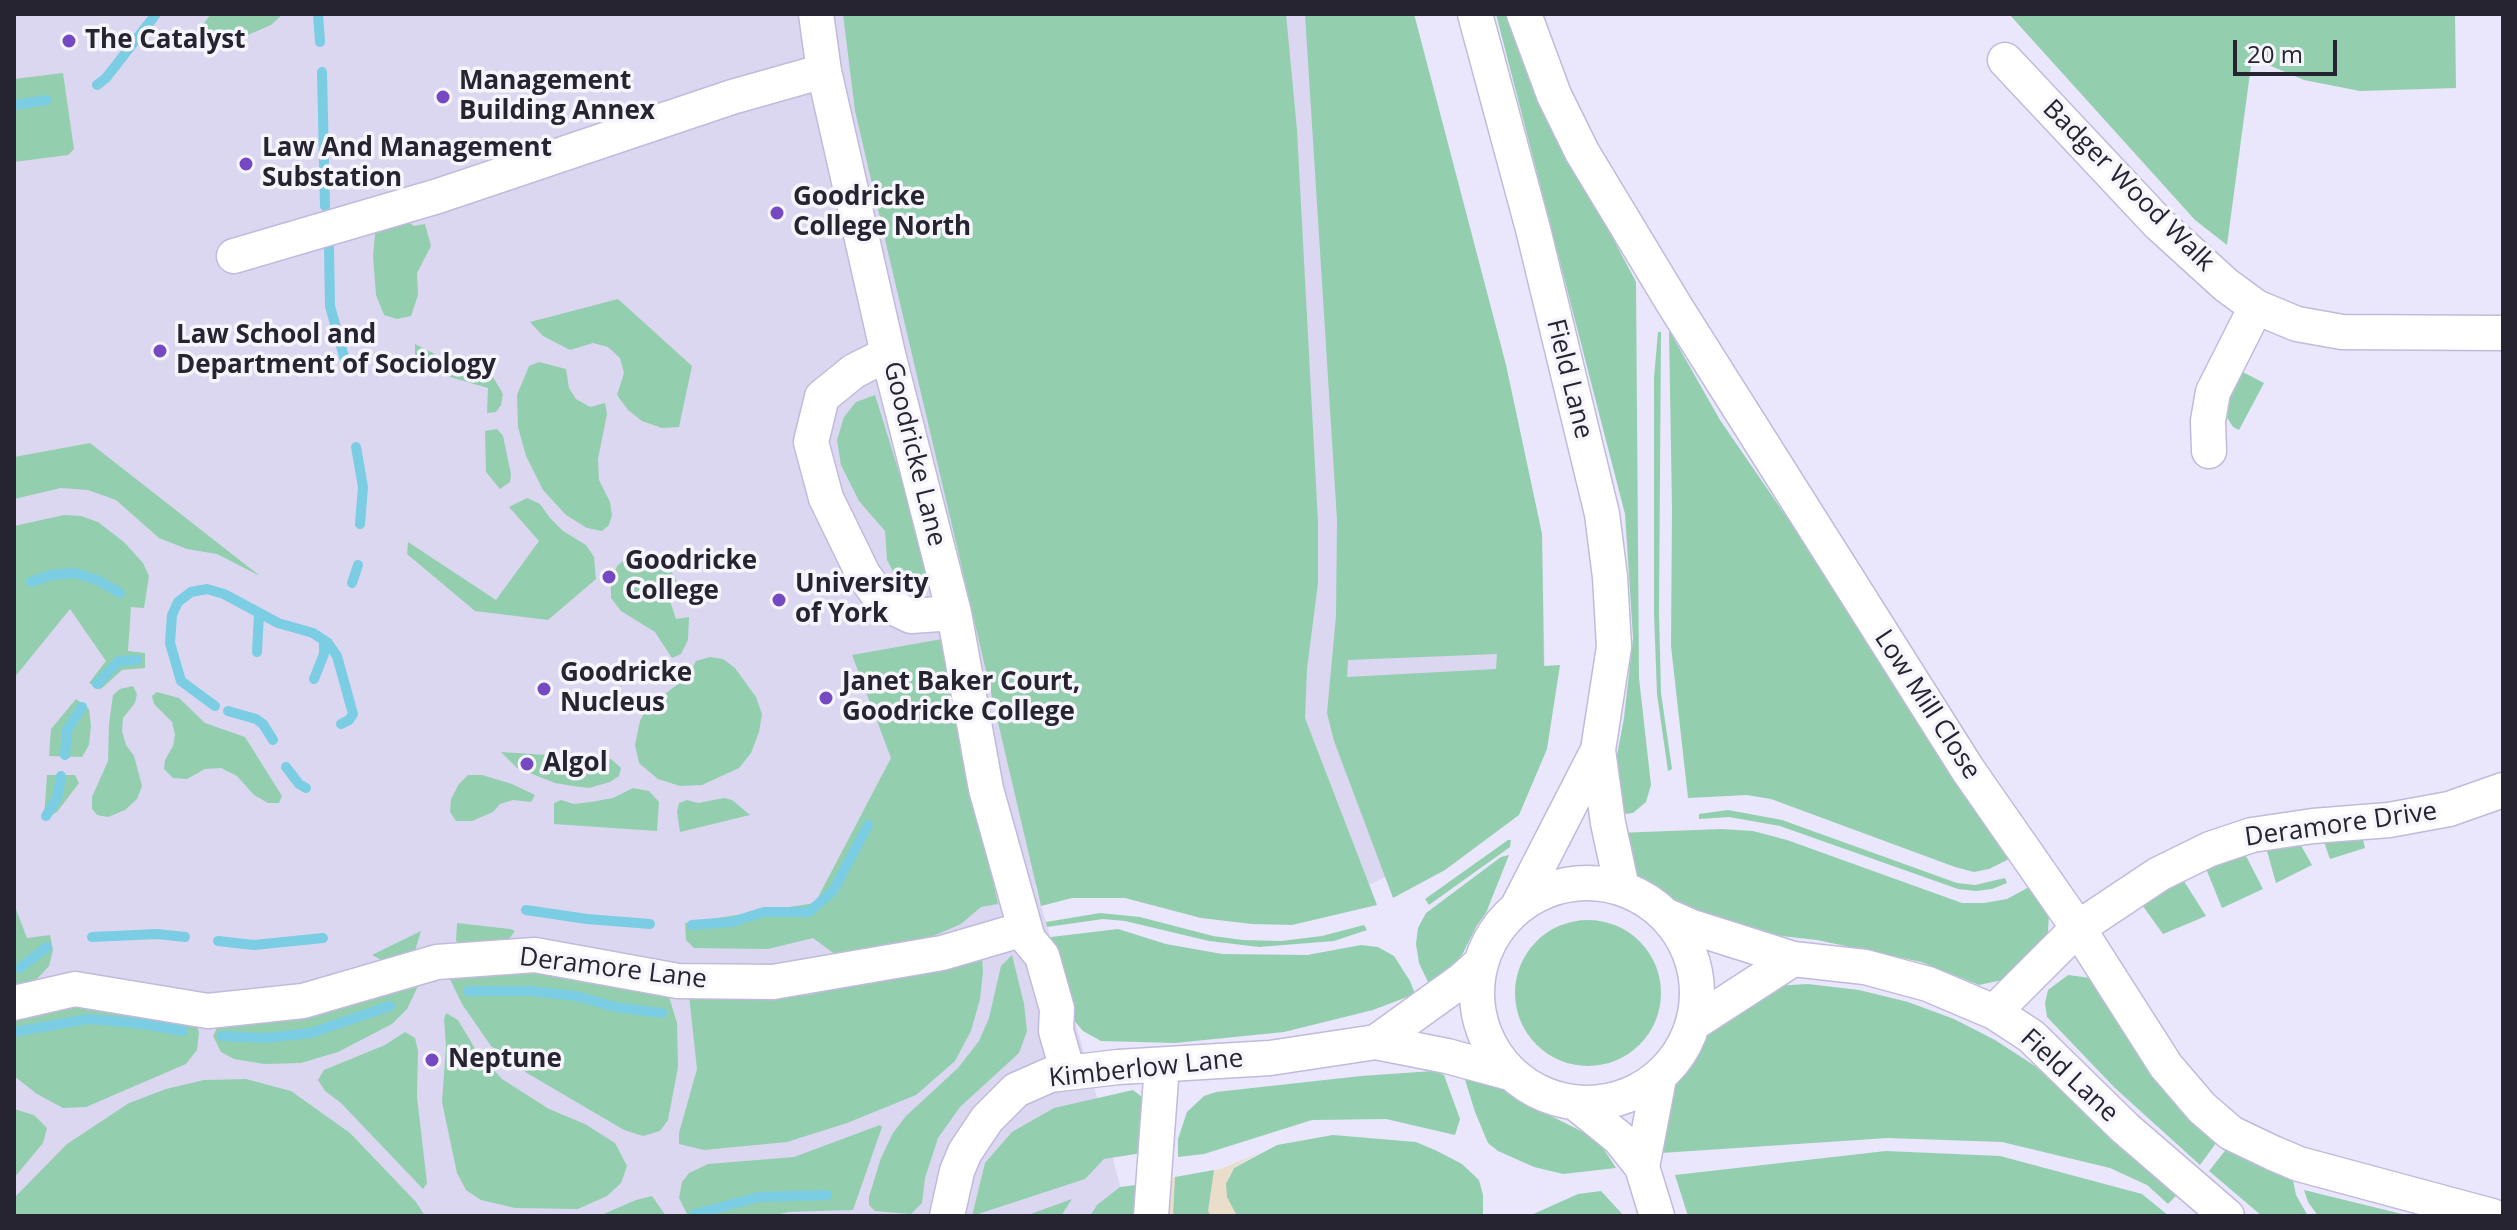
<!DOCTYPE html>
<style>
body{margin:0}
#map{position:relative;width:2517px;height:1230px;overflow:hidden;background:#eae6fb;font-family:"Open Sans",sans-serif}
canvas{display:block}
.frame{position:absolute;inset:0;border:16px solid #272432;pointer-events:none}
.scale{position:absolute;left:2233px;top:40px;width:104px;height:36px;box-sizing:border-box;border:4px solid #272432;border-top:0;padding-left:10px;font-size:24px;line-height:28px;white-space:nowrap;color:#272432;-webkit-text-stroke:6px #f6f5fc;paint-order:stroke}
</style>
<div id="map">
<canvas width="2517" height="1230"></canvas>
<div class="frame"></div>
<div class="scale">20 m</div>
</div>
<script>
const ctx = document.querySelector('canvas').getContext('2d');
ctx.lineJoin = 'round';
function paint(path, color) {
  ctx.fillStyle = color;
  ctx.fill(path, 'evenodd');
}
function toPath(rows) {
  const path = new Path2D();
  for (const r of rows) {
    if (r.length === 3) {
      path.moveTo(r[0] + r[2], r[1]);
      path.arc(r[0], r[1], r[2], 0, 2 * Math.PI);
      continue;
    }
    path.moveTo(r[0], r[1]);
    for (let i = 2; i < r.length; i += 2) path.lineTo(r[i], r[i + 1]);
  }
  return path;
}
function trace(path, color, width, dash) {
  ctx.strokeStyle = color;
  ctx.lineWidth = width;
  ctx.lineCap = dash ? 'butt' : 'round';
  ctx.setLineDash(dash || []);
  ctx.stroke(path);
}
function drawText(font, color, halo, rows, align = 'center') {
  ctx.font = font + ' "Open Sans",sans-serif';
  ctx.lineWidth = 7;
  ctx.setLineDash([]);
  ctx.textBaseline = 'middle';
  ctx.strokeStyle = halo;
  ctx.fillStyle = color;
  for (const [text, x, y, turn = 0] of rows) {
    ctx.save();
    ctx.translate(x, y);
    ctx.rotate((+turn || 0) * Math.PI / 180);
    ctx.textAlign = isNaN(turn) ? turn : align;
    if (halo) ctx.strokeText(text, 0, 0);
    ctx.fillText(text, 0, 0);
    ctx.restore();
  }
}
const commercial = toPath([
 [1261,1152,1234,1167,1229,1176,1227,1196,1237,1216,1145,1216,1143,1184,1221,1169]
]);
const built = toPath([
 [14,14,1414,14,1506,365,1542,534,1545,684,1411,866,1341,897,1120,871,1035,885,1099,1104,1120,1186,1145,1216,14,1216]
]);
const green = toPath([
 [211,14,283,14,271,25,236,40,188,44],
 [843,14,1286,14,1297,130,1318,522,1318,583,1307,669,1305,718,1377,905,1292,925,1252,924,1201,918,1125,898,1072,898,1041,906,855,111],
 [1305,14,1414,14,1506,365,1542,534,1544,666,1560,665,1547,749,1519,815,1445,870,1393,898,1334,741,1327,713,1336,616,1337,520],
 [1497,654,1496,669,1347,677,1348,660],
 [1496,14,1508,14,1591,197,1636,282,1639,678,1651,785,1646,802,1633,813,1614,815,1612,782,1624,718,1633,638,1625,514],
 [2009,14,2455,14,2456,88,2360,91,2304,80,2252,58,2227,245,2195,220],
 [63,73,74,149,68,155,14,162,14,79],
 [399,216,414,226,425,224,431,246,417,273,418,295,411,316,397,319,384,315,376,295,373,256,376,224],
 [618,299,692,366,679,427,662,428,642,421,628,410,617,395,624,373,620,358,608,347,593,343,570,350,543,336,530,322],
 [1669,330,1720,420,1860,624,2011,858,1989,869,1974,872,1955,867,1771,799,1747,795,1688,798,1671,646,1672,509],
 [1658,332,1661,332,1659,613,1661,693,1672,769,1668,771,1657,694,1654,613,1654,378],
 [415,344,445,359,490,372,503,394,501,405,496,412,487,413,488,388,415,367],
 [539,362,566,369,569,388,576,399,590,407,605,403,607,414,598,459,599,480,610,502,612,515,609,525,602,531,587,528,566,515,543,490,526,456,518,427,517,395,529,366],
 [2235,368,2264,383,2239,430,2233,427,2223,411],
 [875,395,933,581,921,599,906,596,887,560,885,531,859,501,841,465,837,440,844,417,856,402],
 [497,429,503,436,511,474,510,482,500,489,486,472,485,431],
 [90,443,260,576,217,554,187,549,159,538,116,500,88,490,61,488,14,499,14,457],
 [527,498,540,504,550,518,563,531,586,545,594,557,596,579,548,620,475,611,407,554,408,542,496,600,539,541,509,507],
 [64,515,81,516,98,522,124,542,143,563,149,576,144,608,131,607,128,651,145,653,145,668,122,670,101,689,89,683,106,661,70,609,14,678,14,526],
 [647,556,671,571,684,594,669,598,676,619,689,617,688,640,681,654,672,658,655,632,621,611,611,598,611,581,617,566,628,557],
 [942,639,998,904,981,907,961,924,908,947,836,955,813,938,768,949,694,948,686,940,685,923,815,903,891,758,852,655],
 [710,657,723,659,735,668,756,697,762,714,759,732,751,753,739,768,702,785,680,786,658,779,639,763,635,745,640,721,651,699,664,695,679,683,690,673,696,661],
 [133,686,137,694,135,703,123,718,122,731,126,745,134,756,142,786,137,799,125,810,108,817,97,815,92,809,92,797,108,761,109,724,113,695,120,689],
 [157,692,179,698,205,723,245,737,282,796,279,803,268,803,254,795,237,776,221,768,205,769,187,779,173,778,164,769,165,760,173,746,175,735,172,722,154,704,152,696],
 [76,699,89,709,91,726,89,745,82,757,49,756,51,729],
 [501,752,611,759,621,768,619,776,610,782,589,788,573,786,555,783,517,768],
 [47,775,75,775,79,783,57,812,44,819],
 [468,775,482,775,512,784,535,795,531,802,513,800,500,804,493,812,472,821,456,821,450,812,451,799,459,784],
 [633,788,649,791,659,802,657,831,554,824,554,803,561,800,574,804,591,802,613,798],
 [724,798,732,800,750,815,680,832,677,812,679,803,687,800,698,803],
 [1728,810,1782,820,1957,883,1975,885,2005,878,2007,883,1992,889,1976,891,1958,889,1780,826,1729,817,1699,819,1699,814],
 [1722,829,1753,831,1787,840,1962,903,1984,903,2007,899,2029,887,2049,911,2048,933,2037,951,2007,979,1979,985,1921,962,1817,940,1738,931,1679,910,1637,880,1617,833],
 [2362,835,2365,848,2330,859,2323,839],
 [1508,840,1511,840,1510,847,1429,905,1425,899],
 [2299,842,2312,865,2276,883,2265,844],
 [2242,848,2263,889,2222,908,2205,866],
 [1509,855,1486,913,1477,925,1462,955,1446,972,1428,982,1419,963,1416,944,1418,928,1426,913,1501,857],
 [2182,878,2206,916,2163,934,2140,902],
 [14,904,27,938,50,935,53,950,49,966,35,981,14,990],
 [1100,913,1140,917,1213,936,1243,940,1281,941,1322,936,1364,925,1367,930,1334,941,1259,947,1209,941,1125,921,1103,919,1047,927,1046,922],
 [1588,993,73],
 [457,923,510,929,515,931,504,946,466,947,456,941],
 [1118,929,1166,944,1222,954,1307,955,1361,945,1378,947,1394,956,1410,981,1415,994,1373,1010,1284,1032,1175,1043,1101,1041,1083,1031,1071,1017,1051,937],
 [421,931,414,954,387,963,372,955],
 [1012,955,1024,1004,1027,1031,1019,1053,960,1107,938,1138,925,1178,922,1203,911,1214,875,1211,869,1205,869,1197,881,1158,893,1133,906,1116,958,1068,979,1041,989,1018,1001,966],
 [982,956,983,972,980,999,971,1031,955,1061,916,1095,847,1123,787,1142,704,1150,679,1144,679,1133,697,1069,689,995,748,999,808,995],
 [504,967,667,990,677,1023,678,1067,668,1120,660,1131,643,1136,624,1130,527,1073,491,1046,462,1004,446,971],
 [2068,975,2090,978,2097,985,2219,1139,2200,1165,2115,1088,2047,1017,2045,1003,2048,990],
 [419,984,407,1009,392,1024,338,1052,301,1063,264,1064,234,1059,221,1052,213,1036,221,1020],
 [1808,984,1859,990,1908,1002,1954,1019,1995,1040,2035,1066,2176,1196,2168,1204,2147,1185,2110,1168,2002,1142,1888,1138,1661,1153,1669,1094,1704,1035,1774,986],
 [87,1001,195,1021,199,1032,197,1050,186,1064,86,1107,63,1108,37,1094,14,1076,14,1017],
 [446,1013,458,1020,477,1052,502,1079,549,1109,585,1124,615,1143,627,1166,621,1183,607,1196,578,1209,515,1208,481,1200,466,1190,457,1173,442,1102,446,1047,444,1019],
 [405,1032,415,1038,418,1051,417,1097,427,1183,423,1189,341,1103,325,1091,318,1080,324,1070,385,1045],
 [1433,1071,1444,1075,1460,1119,1455,1135,1386,1119,1312,1120,1204,1154,1178,1157,1178,1139,1187,1112,1204,1096,1216,1092,1361,1076],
 [1463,1073,1497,1085,1521,1101,1585,1133,1603,1148,1616,1168,1563,1174,1534,1167,1498,1151,1488,1143,1475,1112],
 [246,1079,291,1091,350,1133,416,1202,425,1216,14,1216,14,1198,67,1144,129,1103,166,1089,204,1080],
 [1133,1090,1142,1097,1142,1153,1104,1159,1085,1179,972,1216,985,1163,1012,1132,1054,1108],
 [14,1109,34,1115,47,1128,43,1143,14,1178],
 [880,1125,882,1127,853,1210,789,1212,770,1216,688,1216,679,1198,682,1182,689,1173,708,1164,794,1157],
 [1333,1135,1416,1142,1437,1151,1462,1164,1479,1180,1483,1195,1483,1216,1237,1216,1227,1197,1226,1184,1234,1168,1277,1145],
 [2228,1147,2292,1175,2296,1195,2308,1216,2262,1216,2209,1171],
 [1886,1151,2000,1156,2142,1194,2169,1216,1688,1216,1675,1175],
 [1214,1170,1208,1211,1211,1216,1173,1216,1175,1177],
 [1143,1184,1145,1216,1090,1216,1097,1205,1120,1187],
 [2304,1190,2410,1216,2318,1216,2308,1202],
 [1601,1191,1624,1216,1529,1216,1578,1194],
 [652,1196,666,1216,599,1216,636,1200],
 [1072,1199,1061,1216,1025,1216]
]);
const stream = toPath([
 [318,14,320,42],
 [322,72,325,206],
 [97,85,106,78,156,14],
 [14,105,47,100],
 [329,248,330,306,346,364],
 [356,447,363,487,360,524],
 [31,582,51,575,75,573,97,580,120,593],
 [352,583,358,565],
 [257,652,259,613],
 [314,679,324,654,324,641],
 [97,684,119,661,137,660],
 [215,706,181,681,170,643,172,615,178,602,191,592,207,589,224,594,278,623,313,633,328,643,337,656,353,714,349,720,341,724],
 [228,711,256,719,263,724,273,740],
 [65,755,67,730,82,707],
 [286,767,299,784,306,788],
 [46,816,57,798,61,776],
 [526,910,587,919,650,924],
 [692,925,732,922,764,912,809,912,833,891,868,825],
 [92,937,157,934,185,937],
 [218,941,254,945,323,938],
 [20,968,47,947],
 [468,991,530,991,576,996,615,1007,662,1013],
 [14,1032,88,1019,135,1023,183,1031],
 [222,1036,265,1038,311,1033,390,1006],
 [695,1214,759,1197,827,1195]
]);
const minor = toPath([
 [816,14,824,71,888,354,954,613,986,789,1028,939,1042,956,1057,1009,1056,1031,1068,1072],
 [1475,14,1533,229,1602,514,1610,577,1614,647,1598,750,1608,823,1622,888],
 [1524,14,1554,95,1582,152,1675,306,1968,770,2078,928,2166,1066,2202,1108,2231,1133,2273,1153,2299,1164,2492,1216],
 [2005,60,2159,224,2226,285,2256,307,2297,324,2342,332,2503,333],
 [234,256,438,196,732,97,824,71],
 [888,354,854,371,822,397,811,442,826,498,863,574,884,603,911,616,954,613],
 [2209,451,2208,421,2213,392,2256,307],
 [1587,993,110],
 [1518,906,1598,750],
 [1667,916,1692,927,1793,959,1865,967,1928,984,1994,1012,2031,1036,2125,1128,2227,1216],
 [14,1003,75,989,208,1011,303,1001,437,962,535,955,678,981,773,982,942,953,1024,929],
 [1994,1012,2078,928,2159,874,2210,849,2252,835,2313,826,2389,820,2449,809,2503,790],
 [1694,1023,1793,959],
 [1376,1042,1462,980,1480,964],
 [1577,1104,1619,1138,1642,1167,1657,1216],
 [1642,1167,1659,1078],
 [947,1216,957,1171,965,1152,987,1119,1016,1090,1050,1075,1118,1067,1270,1058,1376,1042,1447,1056,1510,1073],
 [1151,1216,1162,1065]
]);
const markers = [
 [69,41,8,"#7549c2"],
 [443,97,8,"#7549c2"],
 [246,164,8,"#7549c2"],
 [777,213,8,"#7549c2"],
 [160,351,8,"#7549c2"],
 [609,577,8,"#7549c2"],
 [779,600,8,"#7549c2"],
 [544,689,8,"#7549c2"],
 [826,698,8,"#7549c2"],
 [527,764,8,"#7549c2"],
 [432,1060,8,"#7549c2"]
];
const poiNames = [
 ["The Catalyst",85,41],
 ["Management",459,82],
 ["Building Annex",459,112],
 ["Law And Management",262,149],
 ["Substation",262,179],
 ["Goodricke",793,198],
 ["College North",793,228],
 ["Law School and",176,336],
 ["Department of Sociology",176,366],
 ["Goodricke",625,562],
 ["College",625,592],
 ["University",795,585],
 ["of York",795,615],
 ["Goodricke",560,674],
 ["Nucleus",560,704],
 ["Janet Baker Court,",842,683],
 ["Goodricke College",842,713],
 ["Algol",543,764],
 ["Neptune",448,1060]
];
const streetNames = [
 ["Badger Wood Walk",2128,186,45],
 ["Field Lane",1569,379,76],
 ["Goodricke Lane",914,454,76],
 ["Low Mill Close",1927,705,57],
 ["Deramore Drive",2341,825,-8],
 ["Deramore Lane",613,969,7],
 ["Kimberlow Lane",1146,1069,-6],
 ["Field Lane",2069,1076,43]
];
paint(commercial, '#eaddc9');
paint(built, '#dbd7f0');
paint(green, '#93cfaf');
trace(stream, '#7acde2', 10);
trace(minor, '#c1badd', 37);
trace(minor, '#fff', 34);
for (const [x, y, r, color] of markers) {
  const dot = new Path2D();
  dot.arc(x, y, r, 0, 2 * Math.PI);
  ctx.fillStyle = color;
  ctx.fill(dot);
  trace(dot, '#f6f5fc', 3);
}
drawText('bold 26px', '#272432', '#f6f5fc', poiNames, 'left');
drawText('26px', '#272432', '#f6f5fc', streetNames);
</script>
